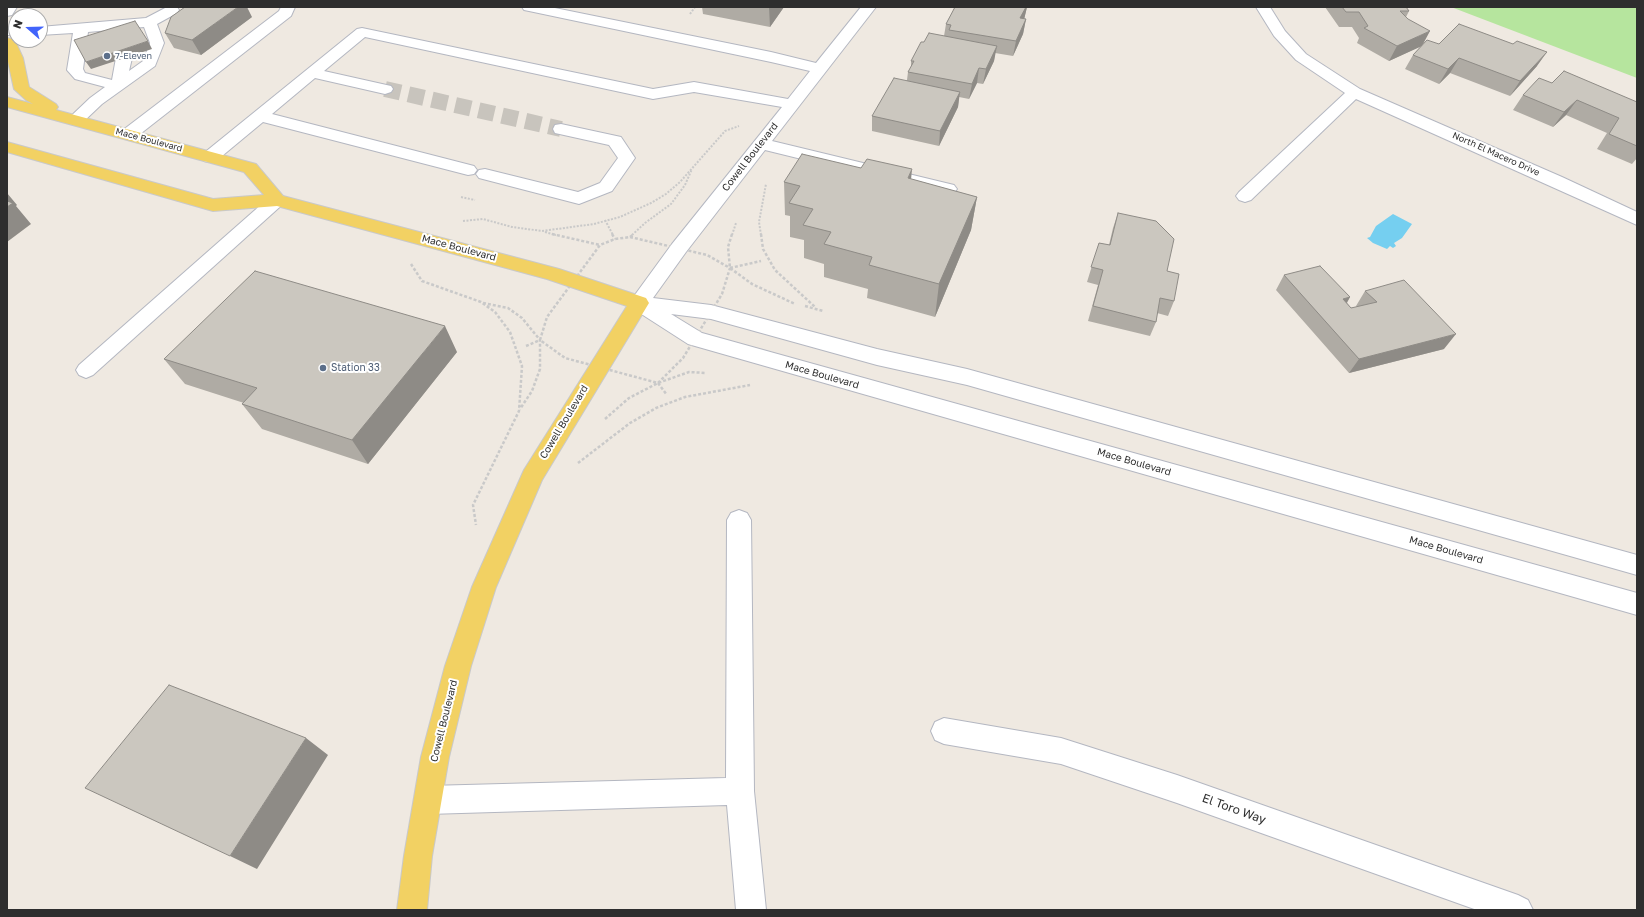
<!DOCTYPE html>
<style>
body{margin:0}
#map{position:relative;width:1644px;height:917px;overflow:hidden;background:#efe9e1;font-family:"Golos Text",sans-serif}
canvas{display:block}
.frame{position:absolute;inset:0;border:8px solid #2e2e2e;pointer-events:none}
.north{position:absolute;left:8px;top:8px;width:40px;height:40px;box-sizing:border-box;background:#fff;border:1px solid #ababab;border-radius:50%;rotate:290deg;font-size:11px;font-weight:700;line-height:16px;text-align:center;color:#2e2e2e}
.north::after{content:'';display:block;margin:auto;width:14px;height:18px;background:#4264fb;clip-path:polygon(50% 0,100% 100%,50% 72%,0 100%)}
</style>
<div id="map">
<canvas width="1644" height="917"></canvas>
<div class="frame"></div>
<div class="north">N</div>
</div>
<script>
const ctx = document.querySelector('canvas').getContext('2d');
ctx.lineJoin = 'round';
function paint(path, color) {
  ctx.fillStyle = color;
  ctx.fill(path, 'evenodd');
}
function toPath(rows) {
  const path = new Path2D();
  for (const r of rows) {
    path.moveTo(r[0], r[1]);
    for (let i = 2; i < r.length; i += 2) path.lineTo(r[i], r[i + 1]);
  }
  return path;
}
function trace(path, color, width, dash) {
  ctx.strokeStyle = color;
  ctx.lineWidth = width;
  ctx.lineCap = dash ? 'butt' : 'round';
  ctx.setLineDash(dash || []);
  ctx.stroke(path);
}
function drawText(font, color, halo, rows, align = 'center') {
  ctx.font = font + ' "Golos Text",sans-serif';
  ctx.lineWidth = 4;
  ctx.setLineDash([]);
  ctx.textBaseline = 'middle';
  ctx.strokeStyle = halo;
  ctx.fillStyle = color;
  for (const [text, x, y, turn = 0] of rows) {
    ctx.save();
    ctx.translate(x, y);
    ctx.rotate((+turn || 0) * Math.PI / 180);
    ctx.textAlign = isNaN(turn) ? turn : align;
    if (halo) ctx.strokeText(text, 0, 0);
    ctx.fillText(text, 0, 0);
    ctx.restore();
  }
}
const green = toPath([
 [1451,7,1637,7,1637,78]
]);
const water = toPath([
 [1393,214,1412,224,1402,238,1394,243,1396,246,1393,248,1390,246,1387,249,1373,243,1367,238,1370,237,1376,226]
]);
const minorTunnel = toPath([
 [385,89,561,129]
]);
const pathFar1 = toPath([
 [690,14,695,7],
 [461,197,475,200],
 [605,220,613,235],
 [463,221,483,219,512,227,542,231,594,224,620,217,651,203,666,194,680,182,725,131,739,126],
 [545,232,556,235],
 [632,235,645,223,671,204,685,185,692,169],
 [732,235,736,223],
 [761,235,759,222,766,184]
]);
const path = toPath([
 [552,234,600,245],
 [612,234,615,239],
 [732,234,728,247,730,268,752,284,795,304],
 [761,234,763,249,775,270,815,307],
 [630,237,707,255,730,268,722,294,683,358,658,383,565,358,540,340,547,317,600,245,615,239,630,237],
 [630,237,634,234],
 [411,264,422,281,481,302,495,312,510,332,522,366,519,411,473,505,476,525],
 [730,268,761,261],
 [483,303,508,308,522,318,540,340,540,369,532,391,520,409],
 [805,306,823,311],
 [526,346,540,340],
 [658,383,667,395],
 [605,419,629,398,658,383,689,372,706,373],
 [578,463,630,423,656,408,685,397,750,385]
]);
const minor = toPath([
 [7,7,17,7,12,15,7,16,7,7],
 [167,7,177,7,179,10,177,13,157,24,164,43,155,66,102,104,82,123,76,125,70,123,68,120,70,117,90,98,105,87,75,79,67,70,73,33,40,35,40,27,146,18,167,7],
 [144,27,150,43,143,61,129,71,132,58,129,55,124,53,119,55,116,58,112,80,85,73,83,69,88,32,144,27],
 [281,7,295,7,291,16,135,138,129,139,123,138,121,134,123,130,279,11,281,7],
 [522,7,550,7,771,52,816,63,861,7,876,7,772,141,954,185,957,189,954,193,948,195,765,150,686,252,653,298,711,305,877,349,967,369,1637,555,1637,575,967,385,877,365,711,319,671,314,702,333,1637,593,1637,615,688,344,632,308,629,303,672,244,782,107,694,92,653,99,365,37,324,71,391,86,393,89,391,92,385,94,315,78,272,114,474,166,477,170,474,174,468,175,263,122,216,161,210,162,204,161,202,157,204,153,357,29,362,28,653,89,694,82,788,99,810,71,771,62,529,11,524,10,522,7],
 [1256,7,1270,7,1285,31,1306,54,1360,89,1562,177,1637,212,1637,225,1356,99,1251,200,1245,202,1239,200,1236,196,1239,192,1345,93,1296,60,1274,36,1256,7],
 [7,27,16,27,16,35,7,35,7,27],
 [561,124,621,137,635,158,612,191,579,204,479,178,476,174,479,170,485,169,578,192,600,183,618,158,609,145,555,133,553,129,555,125,561,124],
 [277,194,283,196,286,200,283,204,93,375,86,378,79,375,76,370,79,365,271,196,277,194],
 [739,510,747,513,751,520,754,791,766,910,736,910,727,805,428,814,418,810,414,800,418,790,428,786,726,778,727,520,731,513,739,510],
 [944,718,1061,738,1177,775,1518,895,1528,900,1533,910,1477,910,1177,803,1061,764,944,744,935,740,931,731,935,722,944,718]
]);
const major = toPath([
 [7,38,12,39,17,45,23,58,29,87,56,104,58,107,56,110,256,164,283,196,559,269,646,298,649,303,542,480,496,587,471,666,449,757,432,856,427,910,397,910,404,856,421,757,445,666,472,587,524,470,627,306,547,279,277,206,213,211,7,152,7,142,213,199,264,195,244,172,7,107,7,97,33,104,26,100,14,89,7,57,7,38]
]);
const wall = toPath([
 [702,7,784,7,770,27,703,14],
 [955,7,1027,7,1024,19,1026,19,1023,34,1013,56,995,53,994,61,983,84,977,83,969,99,959,97,958,107,939,146,872,131,872,116,907,80,908,72,911,67,911,61,944,36,946,24],
 [1325,7,1406,7,1409,11,1406,17,1422,45,1439,44,1537,66,1510,96,1450,73,1439,84,1405,69,1413,55,1421,46,1389,61,1357,43,1359,38,1352,27,1339,27],
 [252,17,201,55,174,48,165,33],
 [1552,83,1637,102,1637,158,1632,164,1597,149,1607,133,1566,115,1553,127,1513,110,1523,95],
 [861,168,911,179,977,197,971,230,935,317,867,298,868,289,824,277,824,264,804,258,804,240,790,237,790,216,785,215,784,182],
 [1118,213,1167,271,1174,301,1168,316,1157,313,1156,322,1150,336,1088,321,1098,285,1087,282,1099,243,1109,245,1113,228],
 [1284,275,1350,297,1347,303,1351,308,1357,307,1356,306,1365,291,1444,349,1349,373,1276,290],
 [457,352,368,464,262,429,242,404,244,403,185,384,164,359]
]);
const shadedWall = toPath([
 [238,7,247,7,252,17,201,55,192,40],
 [769,7,784,7,770,27],
 [1026,7,1027,7,1024,20,1020,18],
 [1026,19,1023,34,1013,56,1016,41],
 [1430,31,1422,46,1389,61,1397,46],
 [148,41,152,49,91,69,86,62],
 [997,46,994,61,983,84,986,69],
 [1547,52,1537,66,1510,96,1520,81],
 [1459,58,1450,73,1439,84,1448,69],
 [979,68,977,83,969,99,972,84],
 [960,92,958,107,939,146,940,131],
 [1577,100,1566,115,1553,127,1564,112],
 [912,169,909,202,908,178],
 [7,193,17,205,16,206,31,224,7,242],
 [977,197,971,230,935,317,939,284],
 [1350,297,1341,312,1343,299],
 [445,326,457,352,368,464,352,440],
 [1456,334,1444,349,1349,373,1359,359],
 [306,738,328,755,257,869,230,856]
]);
const building = toPath([
 [185,7,238,7,192,40,165,33,171,17,185,7],
 [955,7,1026,7,1020,18,1026,19,1016,41,949,30,951,25,946,24,955,7],
 [1342,7,1406,7,1409,11,1400,11,1408,19,1430,31,1397,46,1364,28,1368,26,1359,12,1346,12,1342,7],
 [135,21,148,41,86,62,74,40,135,21],
 [1459,24,1513,44,1517,41,1547,52,1520,81,1459,58,1448,69,1413,55,1427,40,1439,44,1459,24],
 [929,33,997,46,986,69,979,68,972,84,908,72,914,61,911,61,921,42,924,42,929,33],
 [1564,71,1637,102,1637,146,1609,134,1619,118,1577,100,1564,112,1523,95,1539,78,1552,83,1564,71],
 [894,78,960,92,940,131,872,116,894,78],
 [802,154,861,168,867,159,912,169,908,178,977,197,939,284,869,265,872,257,824,244,831,232,803,225,813,209,789,203,800,186,784,182,802,154],
 [7,201,13,203,7,207,7,201],
 [1118,213,1156,221,1174,239,1167,271,1179,274,1174,301,1160,298,1156,322,1093,306,1103,270,1091,267,1099,243,1110,245,1118,213],
 [1320,266,1350,297,1343,299,1351,308,1377,302,1365,291,1404,280,1456,334,1359,359,1284,275,1320,266],
 [255,271,445,326,352,440,242,404,257,388,164,359,255,271],
 [169,685,306,738,230,856,85,788,169,685]
]);
const markers = [
 [107,56,4,"#5c6f8a"],
 [323,368,4,"#5c6f8a"]
];
const farServicenames = [
 ["7-Eleven",115,56]
];
const farStreetnames = [
 ["Mace Boulevard",149,140,15],
 ["North El Macero Drive",1496,154,24]
];
const streetNames = [
 ["Cowell Boulevard",750,157,-52],
 ["Mace Boulevard",459,248,15],
 ["Mace Boulevard",822,375,16],
 ["Cowell Boulevard",564,422,-59],
 ["Mace Boulevard",1134,462,16],
 ["Mace Boulevard",1446,550,16],
 ["Cowell Boulevard",444,721,-76]
];
const serviceNames = [
 ["Station 33",331,368]
];
const nearStreetnames = [
 ["El Toro Way",1234,809,20]
];
paint(green, '#b6e59e');
paint(water, '#75cff0');
trace(minorTunnel, '#c8c4bd', 16, [16, 8]);
trace(minor, '#b4b7c1', 2);
trace(major, '#c9c9c9', 2);
trace(pathFar1, '#c9c9c9', 2, [2, 1.5]);
trace(path, '#c9c9c9', 2.5, [3, 2]);
paint(minor, '#fff');
paint(major, '#f2d163');
paint(wall, '#afaba4');
paint(shadedWall, '#8e8b86');
paint(building, '#cbc7bf');
trace(building, '#8e8b86', 1);
for (const [x, y, r, color] of markers) {
  const dot = new Path2D();
  dot.arc(x, y, r, 0, 2 * Math.PI);
  ctx.fillStyle = color;
  ctx.fill(dot);
  trace(dot, '#fff', 1.5);
}
drawText('9px', '#4e5e75', '#fff', farServicenames, 'left');
drawText('9px', '#2e2e2e', '#fff', farStreetnames);
drawText('10px', '#2e2e2e', '#fff', streetNames);
drawText('10px', '#4e5e75', '#fff', serviceNames, 'left');
drawText('12px', '#2e2e2e', '#fff', nearStreetnames);
</script>
